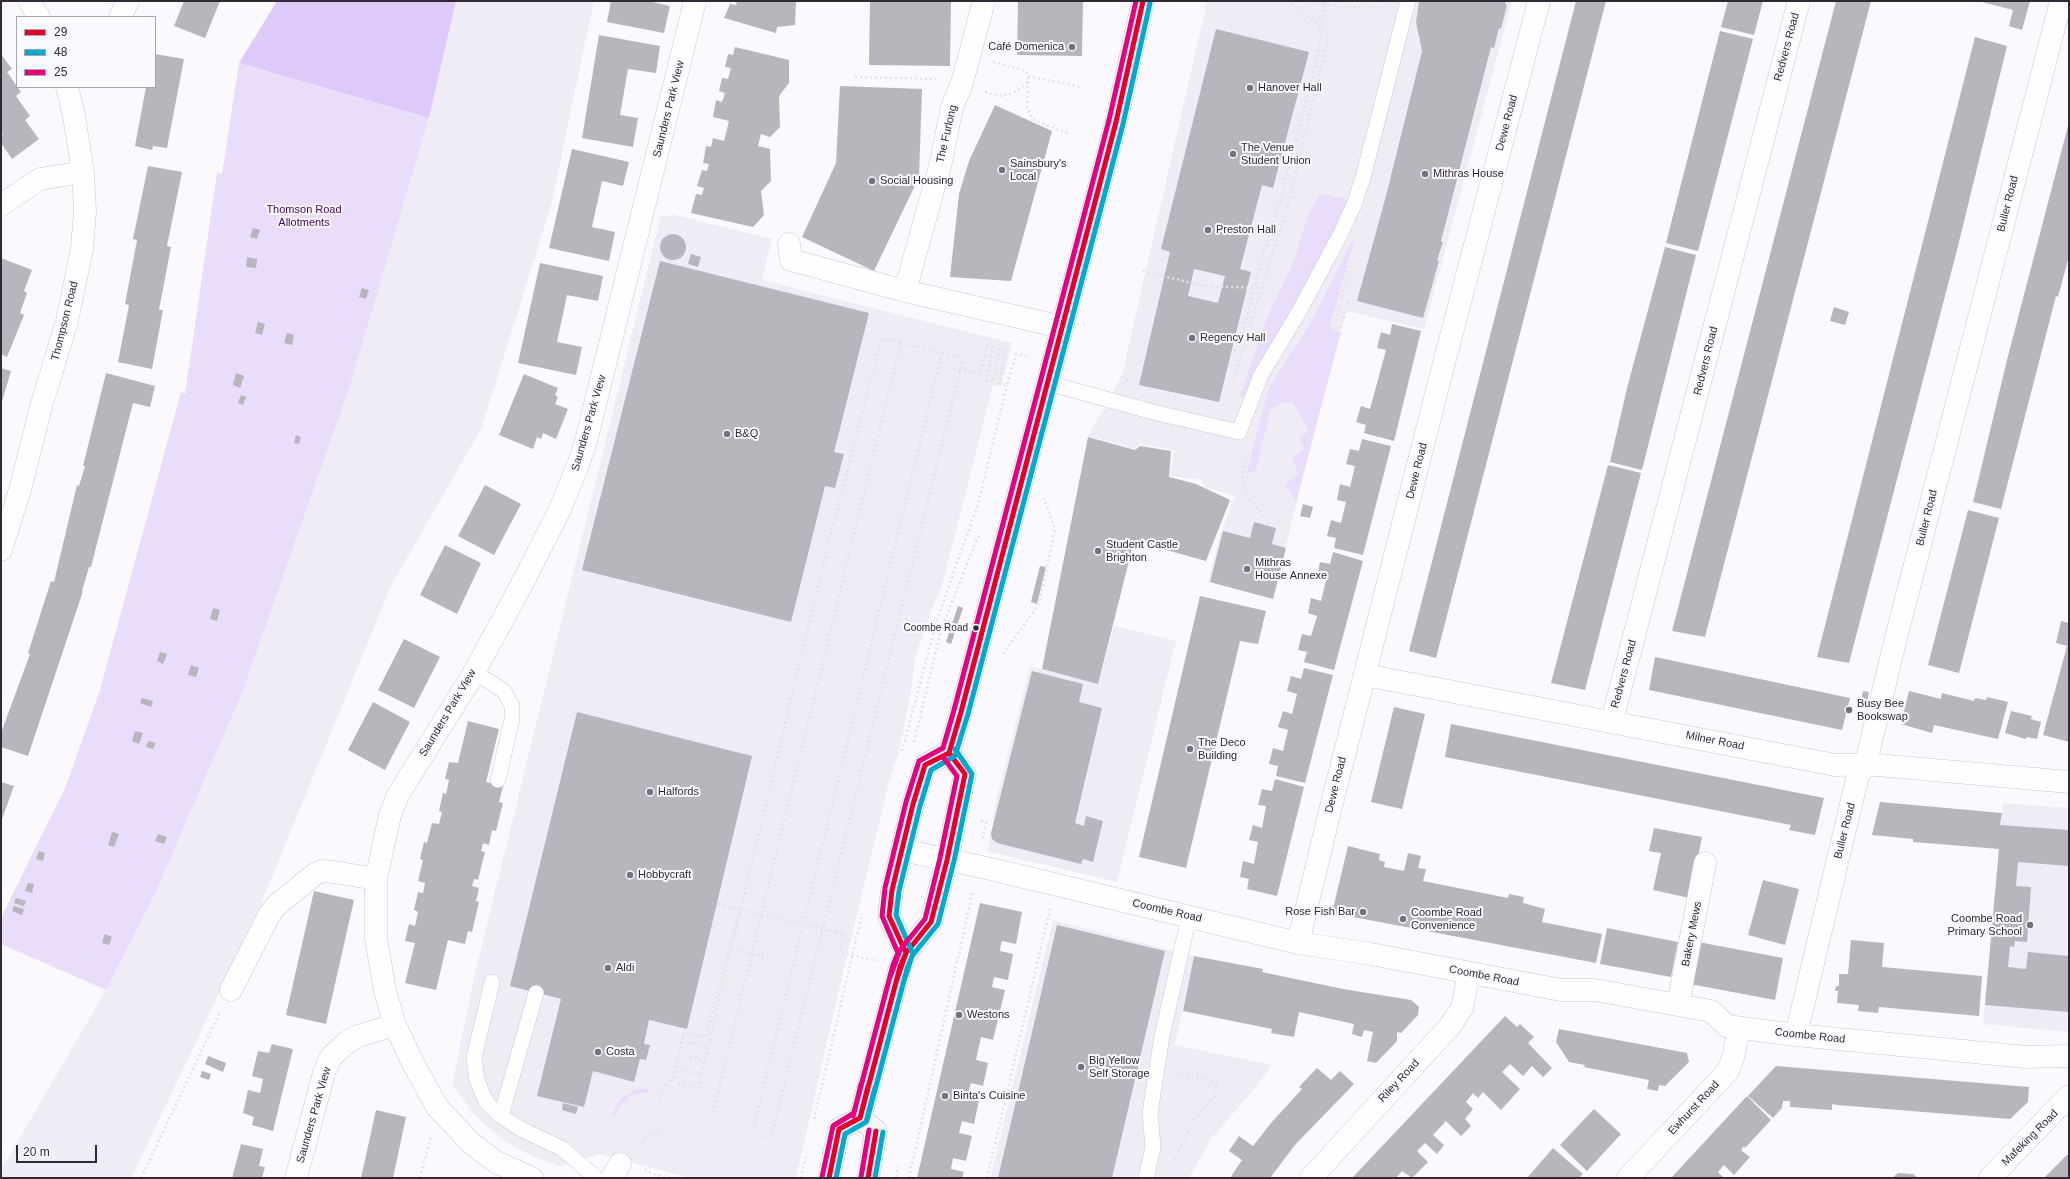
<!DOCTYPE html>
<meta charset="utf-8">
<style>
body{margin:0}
#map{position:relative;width:2070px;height:1179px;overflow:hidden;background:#fbf9fd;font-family:Arial,sans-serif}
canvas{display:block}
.frame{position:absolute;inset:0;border:2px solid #2f2a36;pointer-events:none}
.legend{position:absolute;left:16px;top:16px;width:140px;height:72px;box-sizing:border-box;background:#fbf8fe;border:1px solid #a9a6ae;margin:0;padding:5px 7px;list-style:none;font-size:12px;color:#2f2a36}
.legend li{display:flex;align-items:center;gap:8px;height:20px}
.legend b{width:20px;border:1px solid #a9a6ae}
.scale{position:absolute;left:16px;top:1145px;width:81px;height:18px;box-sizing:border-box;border:2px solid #2f2a36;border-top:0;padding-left:5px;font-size:12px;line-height:14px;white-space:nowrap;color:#2f2a36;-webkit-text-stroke:3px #fbf8fe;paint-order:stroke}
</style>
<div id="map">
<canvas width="2070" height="1179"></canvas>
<div class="frame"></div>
<ul class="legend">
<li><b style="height:5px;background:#e4002b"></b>29</li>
<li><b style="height:5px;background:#00a9ce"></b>48</li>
<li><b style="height:5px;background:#e5007d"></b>25</li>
</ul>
<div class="scale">20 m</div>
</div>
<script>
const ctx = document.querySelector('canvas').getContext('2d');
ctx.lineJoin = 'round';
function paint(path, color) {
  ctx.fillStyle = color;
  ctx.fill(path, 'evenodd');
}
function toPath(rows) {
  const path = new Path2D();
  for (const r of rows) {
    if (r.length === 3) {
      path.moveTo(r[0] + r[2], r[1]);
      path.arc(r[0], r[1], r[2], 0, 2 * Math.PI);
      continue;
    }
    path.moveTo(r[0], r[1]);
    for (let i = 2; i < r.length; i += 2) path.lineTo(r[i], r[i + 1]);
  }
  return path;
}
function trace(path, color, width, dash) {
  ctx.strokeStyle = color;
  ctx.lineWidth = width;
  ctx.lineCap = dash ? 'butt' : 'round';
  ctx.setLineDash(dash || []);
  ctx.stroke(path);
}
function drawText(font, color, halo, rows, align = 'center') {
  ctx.font = font + ' Arial,sans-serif';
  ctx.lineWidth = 4;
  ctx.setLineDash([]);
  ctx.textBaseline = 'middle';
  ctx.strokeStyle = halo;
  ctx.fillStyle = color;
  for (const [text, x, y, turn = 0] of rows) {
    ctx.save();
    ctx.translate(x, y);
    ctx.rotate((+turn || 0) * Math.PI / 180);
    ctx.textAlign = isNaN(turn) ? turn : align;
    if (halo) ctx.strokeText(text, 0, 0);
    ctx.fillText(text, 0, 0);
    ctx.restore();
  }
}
const built = toPath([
 [456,1,594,1,551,206,481,429,391,586,254,921,131,1178,1,1178,1,1170,106,990,155,894,243,691,351,383,429,118],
 [1207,1,1512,1,1424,329,1346,311,1316,425,1273,597,1208,582,1220,535,1235,496,1205,487,1202,480,1170,476,1174,450,1139,444,1136,449,1088,436,1122,375],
 [671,214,772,239,762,280,1012,343,1001,387,993,385,943,582,928,619,915,658,911,692,900,747,889,782,845,964,796,1178,689,1178,599,1154,562,1166,558,1166,526,1153,507,1142,490,1129,474,1114,452,1085,474,977,661,215,670,217],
 [1114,626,1176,641,1117,882,987,851,994,819,992,818,1030,666,1098,684],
 [2003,803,2069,808,2069,1032,1983,1024],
 [1053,920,1194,956,1175,1045,1272,1065,1245,1100,1211,1139,1189,1178,990,1178]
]);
const green = toPath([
 [239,63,429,118,351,383,243,691,155,894,106,990,1,944,1,918,66,786,100,690,181,392,185,394,217,173,222,174],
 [1321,193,1355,202,1251,399,1240,396,1267,318,1295,259,1308,214],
 [1352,241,1354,242,1330,325,1334,331,1341,332,1296,502,1285,485,1298,473,1292,458,1304,449,1299,438,1309,431,1293,403,1285,401,1271,409,1256,470,1246,475,1269,387,1309,326],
 [645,1088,649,1089,648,1093,640,1093,629,1097,618,1108,615,1117,612,1115,621,1098,635,1090]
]);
const forest = toPath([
 [277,1,456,1,429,118,239,63]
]);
const building = toPath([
 [184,1,220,1,205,38,174,26],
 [611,1,648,1,670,6,664,33,607,22],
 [737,1,796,1,795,25,777,27,776,33,724,18,730,4,736,5],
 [870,1,951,1,950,66,869,65],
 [1018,1,1083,1,1082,56,1017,55],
 [1419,1,1506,1,1505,4,1507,5,1501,29,1499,28,1494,48,1491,47,1441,241,1443,242,1437,260,1439,261,1423,318,1357,301,1386,196,1422,51,1416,22],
 [1576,1,1606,1,1436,658,1409,651],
 [1728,1,1763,1,1754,35,1721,27],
 [1836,1,1871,1,1705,637,1672,631],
 [1978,1,2030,1,2022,30,2009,26,2013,10],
 [1216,29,1309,52,1273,188,1262,185,1240,269,1251,272,1219,402,1139,385,1170,252,1161,249],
 [1194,269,1225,276,1218,303,1188,296],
 [1720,31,1753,39,1698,251,1666,243],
 [599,35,660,46,656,73,628,69,620,115,638,118,633,147,582,138],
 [1975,37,2007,46,1957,250,1849,663,1817,657],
 [735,47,789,60,789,83,779,96,780,127,770,137,761,134,758,146,770,149,771,181,761,191,764,215,753,227,691,213,696,194,702,195,704,188,697,186,702,170,707,171,709,164,703,163,706,146,711,147,713,138,724,141,729,121,713,117,716,100,722,102,725,93,719,91,722,78,728,79,731,68,725,67,728,54,733,55],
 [1,54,12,69,7,72,21,92,16,96,30,116,25,120,39,139,12,159,1,143,1,137,3,135,1,132],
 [155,54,184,59,167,148,153,146,152,150,135,146,146,87,155,87],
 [840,86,922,89,919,177,874,271,802,237,836,163],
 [995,105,1052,131,1011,281,950,277,959,194,969,161],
 [2069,122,2069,256,2058,297,2056,296,2001,509,1973,502,2007,360],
 [572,149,629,162,623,186,602,181,592,227,615,232,609,261,549,248],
 [148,166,182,172,167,246,171,247,159,310,163,310,152,369,118,362,129,305,125,304,137,240,133,239],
 [253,228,260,230,257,239,250,237],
 [673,247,13],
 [1665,247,1696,255,1642,470,1610,462,1627,388],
 [691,254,701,257,698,267,688,264],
 [247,257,257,259,256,268,246,267],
 [1,258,32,270,24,291,27,293,20,313,24,315,7,357,1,354],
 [660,261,869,313,834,452,844,454,835,488,825,486,791,622,582,570],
 [540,263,603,276,598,301,567,295,557,342,582,347,576,375,518,363],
 [362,288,369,290,366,299,359,297],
 [1834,307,1849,312,1845,325,1830,321],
 [258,322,265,324,262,335,255,333],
 [1392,324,1421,331,1394,441,1364,433,1366,425,1356,422,1361,406,1370,409,1386,350,1377,348,1381,332,1390,335],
 [287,333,294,335,292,345,284,343],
 [1,368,11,371,1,405],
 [106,373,155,386,150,407,133,403,91,567,89,567,82,591,83,591,28,756,1,747,1,733,30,654,28,653,51,581,54,582,77,485,79,486,85,466,83,466],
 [236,373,244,376,240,388,233,385],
 [524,374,558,388,555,395,558,397,555,404,568,409,556,439,543,433,541,439,537,437,533,449,499,435],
 [241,395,246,397,243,405,238,403],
 [296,435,301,437,299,444,294,443],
 [1088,437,1135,450,1140,446,1171,451,1169,477,1196,484,1230,500,1206,561,1134,541,1098,684,1042,669],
 [1362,439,1391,446,1363,555,1334,548,1336,538,1327,536,1331,520,1341,523,1346,502,1337,500,1340,484,1350,487,1355,466,1346,464,1350,449,1359,451],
 [1608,465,1641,473,1585,690,1551,683],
 [485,485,521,504,494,555,458,536],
 [1303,504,1313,507,1310,518,1300,516],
 [1968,510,1999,518,1959,673,1928,665],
 [1254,522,1276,528,1272,544,1286,548,1273,599,1210,582,1223,531,1250,538],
 [445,545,481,563,457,614,420,595],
 [1333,552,1363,561,1334,670,1304,662,1307,652,1298,650,1302,634,1311,636,1317,616,1308,613,1311,598,1321,601,1326,580,1317,577,1320,562,1330,564],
 [1040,566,1046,567,1037,604,1031,602],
 [1200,596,1266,611,1258,644,1240,641,1186,868,1139,857],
 [958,606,963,608,951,644,946,642],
 [213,608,220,610,217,621,210,619],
 [2061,621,2069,623,2069,742,2043,735,2067,646,2056,643],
 [404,639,440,657,414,708,378,690],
 [160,652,167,654,163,664,157,661],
 [1655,657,1850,698,1842,730,1649,690],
 [191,665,199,668,196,677,188,675],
 [1304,668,1333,675,1305,783,1276,776,1278,766,1269,764,1273,748,1283,751,1288,730,1278,727,1283,711,1292,714,1297,694,1287,691,1291,676,1301,679],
 [1032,671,1083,684,1079,702,1102,708,1075,823,1084,826,1086,816,1103,821,1093,862,1083,859,1081,864,997,843,992,839,991,833],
 [1863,691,1869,692,1867,702,1861,701],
 [1909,691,1941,699,1942,693,1974,701,1975,698,1986,700,1987,697,2008,702,1998,739,1934,725,1932,733,1901,724],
 [142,698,153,701,151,707,140,703],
 [373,702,410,722,385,770,348,750],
 [1394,707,1425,714,1402,809,1371,802],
 [2011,711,2032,716,2031,719,2041,722,2037,739,2027,737,2026,739,2005,733],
 [577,712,752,756,687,1029,649,1020,644,1044,650,1045,646,1060,640,1059,634,1082,593,1071,584,1107,537,1096,561,999,510,986],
 [468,721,499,729,486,782,503,786,499,802,503,803,496,831,492,830,489,845,483,843,481,851,485,852,478,880,474,879,472,886,479,888,476,901,479,902,472,932,468,931,465,944,448,940,436,990,405,983,415,943,405,941,409,924,415,926,418,912,414,910,418,892,423,893,425,883,418,881,423,860,420,859,424,842,427,843,432,823,439,824,442,812,439,811,443,793,446,794,449,780,445,779,449,762,458,763],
 [1451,724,1824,798,1815,835,1789,830,1791,825,1445,757],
 [135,731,143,733,139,744,132,741],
 [148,741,156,743,153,749,146,747],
 [1275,779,1304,787,1277,896,1247,889,1249,879,1240,877,1243,861,1254,864,1258,842,1249,840,1253,825,1262,828,1266,806,1258,805,1262,789,1272,791],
 [1,782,14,786,1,822],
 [1880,802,2002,813,2000,825,2069,830,2069,866,2018,862,2016,886,2031,887,2027,942,2015,941,2014,947,2010,946,2008,967,2026,969,2028,952,2069,956,2069,1012,1985,1005,1999,849,1913,842,1913,839,1872,835],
 [1654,828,1702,837,1690,898,1653,890,1661,853,1649,851],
 [112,832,119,834,114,847,108,845],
 [158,834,167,837,164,844,155,841],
 [1348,846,1380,854,1379,860,1385,862,1384,867,1404,871,1408,853,1421,856,1418,868,1426,869,1423,881,1508,898,1509,894,1524,897,1523,903,1545,909,1542,922,1602,934,1596,963,1332,913],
 [39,851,45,853,43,861,36,859],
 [1763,880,1799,889,1785,945,1748,935],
 [28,883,34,884,32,893,25,891],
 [314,891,354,900,326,1024,286,1015],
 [16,898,26,901,24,906,14,903],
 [980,903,1022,912,1016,944,1002,941,1001,944,1000,951,1013,954,1008,980,994,977,992,987,1005,990,993,1040,981,1037,976,1060,988,1063,983,1086,971,1083,967,1097,979,1100,974,1124,962,1121,959,1133,972,1136,969,1148,966,1161,953,1158,951,1169,964,1172,962,1178,917,1178],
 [14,906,24,909,22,915,12,911],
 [1057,925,1165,951,1112,1178,998,1178],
 [1607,928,1678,942,1671,977,1600,964],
 [105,934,112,937,109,945,102,943],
 [1851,940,1884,943,1882,967,1982,976,1979,1016,1879,1007,1878,1013,1858,1011,1859,1005,1837,1003,1838,991,1835,991,1836,986,1839,986,1839,974,1848,974],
 [1698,942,1783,958,1775,1000,1690,984],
 [1194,956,1263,969,1262,972,1343,989,1411,1000,1419,1007,1418,1015,1401,1033,1397,1032,1397,1041,1376,1063,1367,1061,1373,1032,1364,1030,1362,1037,1352,1034,1354,1024,1299,1012,1294,1037,1271,1033,1272,1029,1183,1011],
 [1505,1016,1517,1027,1520,1024,1534,1037,1528,1043,1552,1068,1543,1077,1532,1066,1523,1076,1510,1064,1502,1072,1520,1089,1501,1110,1483,1092,1478,1098,1473,1093,1466,1102,1473,1109,1465,1119,1471,1126,1461,1136,1446,1121,1433,1135,1444,1145,1437,1154,1425,1143,1417,1151,1428,1162,1412,1178,1402,1171,1396,1178,1352,1178],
 [1559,1029,1687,1053,1689,1062,1665,1086,1659,1085,1658,1091,1647,1089,1649,1080,1584,1067,1585,1065,1569,1062,1556,1042],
 [272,1044,293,1049,273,1131,252,1125,254,1117,243,1113,248,1090,260,1093,263,1079,252,1076,258,1051,269,1053],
 [208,1056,226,1063,223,1072,205,1064],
 [1776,1066,2029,1087,2028,1102,2010,1119,1837,1105,1832,1104,1832,1110,1790,1107,1790,1101,1783,1101,1782,1108,1773,1118,1748,1096],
 [1317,1068,1331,1080,1340,1071,1354,1084,1295,1145,1270,1178,1230,1178,1242,1160,1229,1151,1239,1136,1253,1146,1271,1123,1302,1089,1299,1087],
 [202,1071,211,1074,209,1080,200,1077],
 [1747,1096,1771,1120,1745,1148,1744,1146,1741,1150,1750,1157,1734,1175,1724,1165,1718,1172,1724,1178,1671,1178],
 [563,1103,578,1107,576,1114,562,1110],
 [1594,1109,1621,1134,1587,1171,1560,1145],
 [376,1110,406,1117,393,1178,361,1178],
 [241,1144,263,1149,259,1166,265,1167,262,1178,232,1178],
 [1553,1148,1583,1174,1579,1178,1527,1178],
 [2069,1153,2069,1178,2044,1178],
 [1898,1173,1913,1174,1918,1178,1892,1178]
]);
const path = toPath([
 [1309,1,1345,7,1386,6],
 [993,62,1026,71,1028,76,1081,87],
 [855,77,936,79],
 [1028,81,1027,109,1031,116,1036,121,1069,134],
 [985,92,1001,96,1013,93,1025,85,1028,81,1028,76],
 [239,127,403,171],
 [1352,261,1334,325,1335,328,1341,327,1348,303,1357,305],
 [1143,271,1204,286,1262,288,1290,198,1329,34,1289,1],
 [1231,355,1240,343,1260,264,1278,208,1316,61],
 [949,367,980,374,987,346,993,347,986,380,993,382,1000,349,1006,351,999,383,1007,385,1016,354,1029,357],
 [1122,376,1130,382],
 [1232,385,1262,288],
 [1249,452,1242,475,1246,495,1261,512,1269,526],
 [1003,654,1039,604,1055,529,1044,498],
 [914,742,941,630,977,539,981,535],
 [902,751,937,620,978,504,1007,385],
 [981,821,986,822,982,842],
 [718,904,844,934,840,952,877,961],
 [1,934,50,950,98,961,109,959,119,947,172,833,263,621,358,341,377,277,403,171,418,122,249,71],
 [733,949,772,959],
 [689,1042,708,1047],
 [685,1056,705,1061],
 [682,1070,701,1075],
 [678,1083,698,1088,828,544,882,338,963,358,771,1139,763,1137],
 [660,1099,662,1092,673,1077,684,1032,706,1037,740,908],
 [712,1117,901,342],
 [814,1119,862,914],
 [754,1127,942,352],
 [639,1148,646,1137,659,1131,658,1127],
 [1174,1160,1195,1118,1215,1096,1217,1082,1178,1073],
 [645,1169,653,1174,672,1178],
 [896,1177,898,1166],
 [141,1178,220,1012],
 [420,1178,431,1136],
 [801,1178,806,1155],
 [909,1178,973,890],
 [987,1178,1050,909]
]);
const service = toPath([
 [1048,383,1153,412,1239,432,1261,375,1300,310,1342,231,1355,202,1364,174,1408,1],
 [474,672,504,691,512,706,512,719,498,780],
 [492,982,474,1058,477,1080,483,1095,487,1103,501,1116,521,1129,563,1149,596,1178],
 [501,1116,536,993],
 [1146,1178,1153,1147,1150,1113,1162,1036,1189,917]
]);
const minor = toPath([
 [29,1,39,17],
 [984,1,962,83,952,107,941,162,905,291,1062,327],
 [120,17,128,1],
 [1,205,40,179,83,172],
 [789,244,791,260,905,291],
 [1,550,20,490,41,407,67,321,82,249,85,211,83,172,74,116,67,87],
 [1365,675,1835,765,1866,764,2069,782],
 [1612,721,1799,1],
 [902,850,991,869,1298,943,1371,954,1561,990,1595,990,1711,1011,1727,1026,1796,1035,2026,1057,2069,1056],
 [1298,943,1330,811,1438,386,1539,1],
 [231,990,269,915,277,905,315,874,322,871,334,872,376,879],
 [1678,1005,1705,863],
 [1796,1035,1858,775,1866,764,1868,754,1897,634,2061,1],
 [296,1178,324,1073,331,1057,347,1042,358,1036,395,1025],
 [532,1178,496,1162,471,1143,437,1107,413,1063,395,1025,385,991,376,938,376,879,390,815,398,795,471,678,521,586,560,509,578,465,586,441,695,1],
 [612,1178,620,1164],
 [1311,1178,1450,1026,1462,1008,1469,973],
 [1628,1178,1728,1071,1733,1058,1739,1028],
 [1990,1178,2069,1096]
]);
const primary = toPath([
 [906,953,889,916,892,890,913,804,925,765,949,753,961,712,1116,122,1143,1],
 [860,1118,876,1131,868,1178],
 [829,1178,839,1129,860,1118,900,967,906,953,931,922,947,860,965,774,949,753]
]);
const pathBridge = toPath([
 [1316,61,1320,42,1320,29,1325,1]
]);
const bus1 = toPath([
 [896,982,906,953,931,922,947,860,965,774,949,753],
 [860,1118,900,967,906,953,889,916,892,890,913,804,925,765,949,753,961,712,1116,122,1143,1],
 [829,1178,839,1129,860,1118,868,1086],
 [868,1178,876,1131]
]);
const bus2 = toPath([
 [903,984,912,956,938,924,954,861,972,774,955,749],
 [867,1120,907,969,913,954,896,915,899,891,920,806,931,770,955,756,968,714,1123,124,1150,3],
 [836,1178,845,1134,866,1122,875,1088],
 [875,1178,883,1132]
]);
const bus3 = toPath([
 [889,980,900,950,925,919,940,858,957,776,943,757],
 [853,1116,893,965,898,953,882,916,885,888,906,802,919,761,943,748,954,710,1109,120,1136,1],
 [822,1177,833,1126,854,1113,861,1084],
 [861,1177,869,1130]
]);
const markers = [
 [1072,47,4,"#76727c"],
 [1250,88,4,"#76727c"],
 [1233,154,4,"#76727c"],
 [1002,170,4,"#76727c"],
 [1425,174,4,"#76727c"],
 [872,181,4,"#76727c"],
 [1208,230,4,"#76727c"],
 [1192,338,4,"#76727c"],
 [727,434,4,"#76727c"],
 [1098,551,4,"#76727c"],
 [1247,569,4,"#76727c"],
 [976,628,3.5,"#2f2a36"],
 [1849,710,4,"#76727c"],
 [1190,749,4,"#76727c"],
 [650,792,4,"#76727c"],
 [630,875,4,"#76727c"],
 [1363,912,4,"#76727c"],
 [1403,919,4,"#76727c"],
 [2030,925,4,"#76727c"],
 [608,968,4,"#76727c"],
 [959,1015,4,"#76727c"],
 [598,1052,4,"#76727c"],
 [1081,1067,4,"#76727c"],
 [945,1096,4,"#76727c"]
];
const busNames = [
 ["Coombe Road",968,628]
];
const poiNames = [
 ["Café Domenica",1064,47,"right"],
 ["Hanover Hall",1258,88],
 ["The Venue",1241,148],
 ["Student Union",1241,161],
 ["Sainsbury's",1010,164],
 ["Local",1010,177],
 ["Mithras House",1433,174],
 ["Social Housing",880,181],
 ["Preston Hall",1216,230],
 ["Regency Hall",1200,338],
 ["B&Q",735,434],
 ["Student Castle",1106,545],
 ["Brighton",1106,558],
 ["Mithras",1255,563],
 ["House Annexe",1255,576],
 ["Busy Bee",1857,704],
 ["Bookswap",1857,717],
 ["The Deco",1198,743],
 ["Building",1198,756],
 ["Halfords",658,792],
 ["Hobbycraft",638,875],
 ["Rose Fish Bar",1355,912,"right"],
 ["Coombe Road",1411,913],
 ["Convenience",1411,926],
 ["Coombe Road",2022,919,"right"],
 ["Primary School",2022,932,"right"],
 ["Aldi",616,968],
 ["Westons",967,1015],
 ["Costa",606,1052],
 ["Big Yellow",1089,1061],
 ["Self Storage",1089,1074],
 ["Binta's Cuisine",953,1096]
];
const streetNames = [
 ["Redvers Road",1787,47,-75],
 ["Saunders Park View",669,109,-76],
 ["Dewe Road",1507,123,-75],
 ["The Furlong",947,134,-77],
 ["Buller Road",2008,204,-76],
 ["Thompson Road",65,321,-76],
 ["Redvers Road",1706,361,-76],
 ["Saunders Park View",589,423,-74],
 ["Dewe Road",1417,471,-76],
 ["Buller Road",1927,518,-76],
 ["Redvers Road",1624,674,-75],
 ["Saunders Park View",448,713,-59],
 ["Milner Road",1715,741,11],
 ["Dewe Road",1336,785,-76],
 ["Buller Road",1845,831,-76],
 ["Coombe Road",1167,911,13],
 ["Bakery Mews",1692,934,-79],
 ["Coombe Road",1484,976,11],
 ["Coombe Road",1810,1036,6],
 ["Riley Road",1399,1081,-47],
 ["Ewhurst Road",1694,1108,-47],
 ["Saunders Park View",314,1115,-74],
 ["Mafeking Road",2030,1138,-45]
];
const parkNames = [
 ["Thomson Road",304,210],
 ["Allotments",304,223]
];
paint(built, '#f0ecf6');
paint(green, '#e9ddfb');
paint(forest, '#decafa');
paint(building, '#b8b5bc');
trace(service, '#cbc8cf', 16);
trace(minor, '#cbc8cf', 23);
trace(primary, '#c8c4ce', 23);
trace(path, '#e3e2e4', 2.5, [2, 3]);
trace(service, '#fefeff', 15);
trace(minor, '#fefeff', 22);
trace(primary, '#f7f5fa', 22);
trace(pathBridge, '#e3e2e4', 2.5, [2, 3]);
trace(bus1, '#e4002b', 5);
trace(bus2, '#00a9ce', 5);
trace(bus3, '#e5007d', 5);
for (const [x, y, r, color] of markers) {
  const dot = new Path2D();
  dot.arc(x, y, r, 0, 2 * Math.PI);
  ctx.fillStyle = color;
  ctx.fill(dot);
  trace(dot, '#fbf8fe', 1.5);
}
drawText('10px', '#2f2a36', '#fbf8fe', busNames, 'right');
drawText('11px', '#2f2a36', '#fbf8fe', poiNames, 'left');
drawText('11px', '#2f2a36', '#fbf8fe', streetNames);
drawText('11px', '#3f066a', '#fbf8fe', parkNames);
</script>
